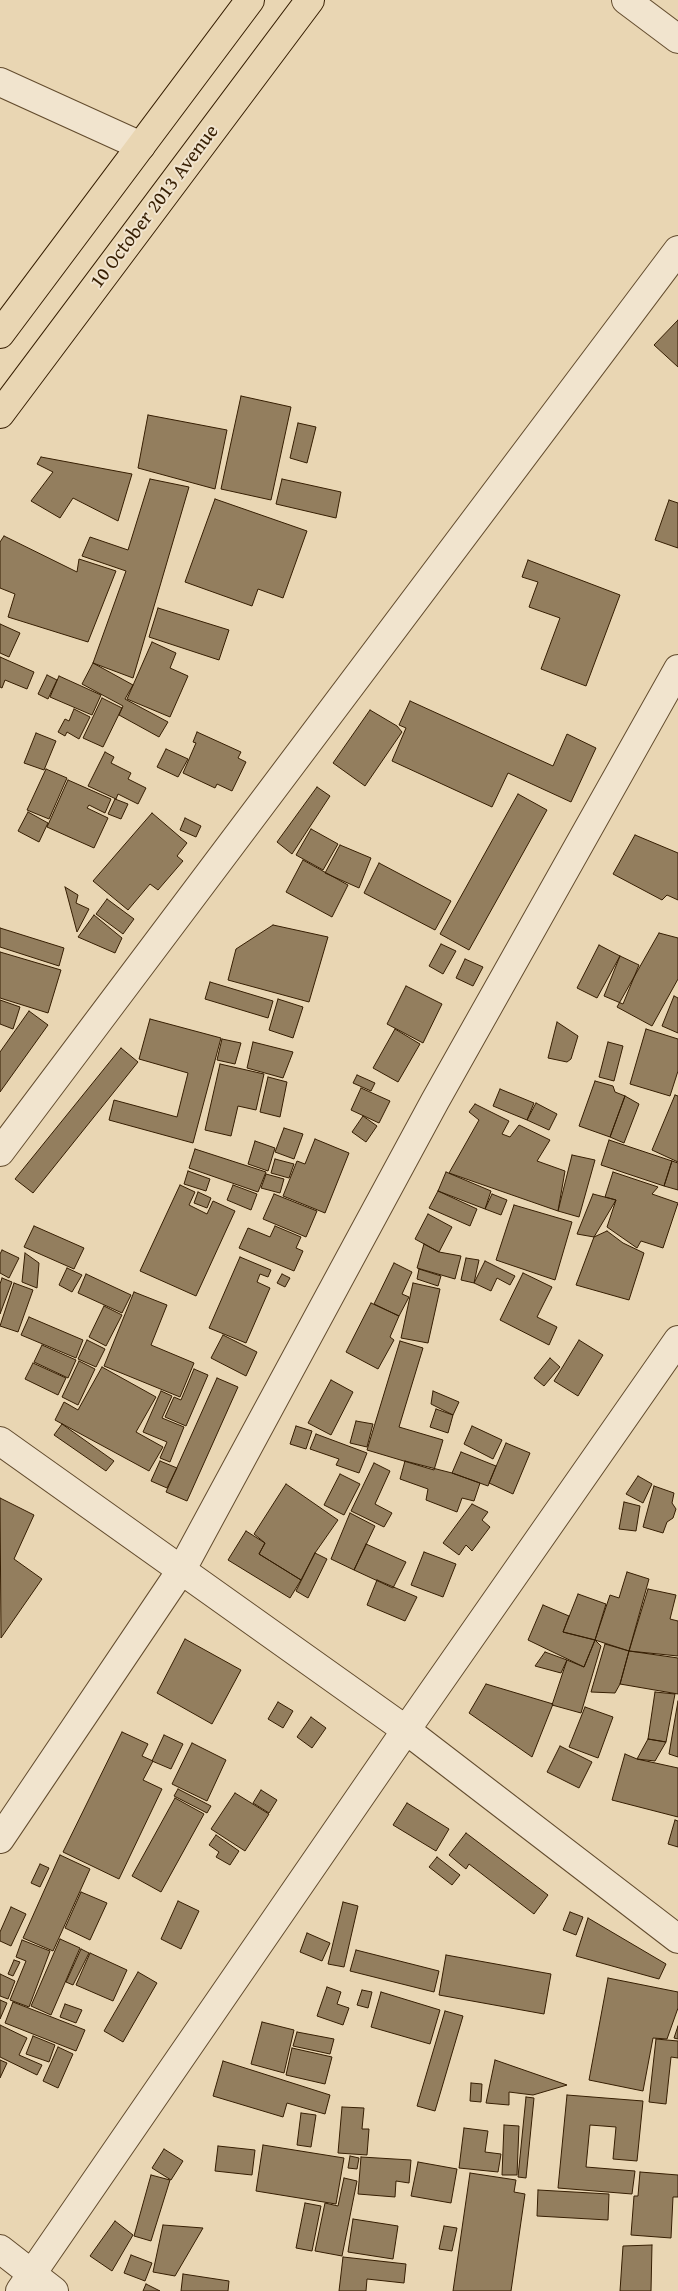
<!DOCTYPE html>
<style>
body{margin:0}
canvas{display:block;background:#e9d6b3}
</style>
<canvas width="678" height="2291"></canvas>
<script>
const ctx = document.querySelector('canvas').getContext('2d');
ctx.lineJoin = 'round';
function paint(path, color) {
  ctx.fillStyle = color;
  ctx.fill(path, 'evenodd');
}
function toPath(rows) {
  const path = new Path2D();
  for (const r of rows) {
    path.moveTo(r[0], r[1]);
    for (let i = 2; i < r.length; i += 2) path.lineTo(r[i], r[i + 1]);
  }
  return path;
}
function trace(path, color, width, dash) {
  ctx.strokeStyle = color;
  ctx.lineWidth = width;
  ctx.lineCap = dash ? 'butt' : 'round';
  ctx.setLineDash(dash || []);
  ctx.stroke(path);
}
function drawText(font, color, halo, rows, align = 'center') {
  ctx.font = font + ' "Gentium Book Plus",serif';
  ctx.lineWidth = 4;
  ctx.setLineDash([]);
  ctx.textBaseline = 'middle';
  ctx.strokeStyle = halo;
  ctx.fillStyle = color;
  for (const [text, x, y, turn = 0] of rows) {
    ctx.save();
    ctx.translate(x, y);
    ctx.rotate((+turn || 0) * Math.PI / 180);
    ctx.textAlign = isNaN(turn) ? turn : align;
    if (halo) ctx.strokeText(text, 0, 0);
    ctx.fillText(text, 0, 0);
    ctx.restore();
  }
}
const building = toPath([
 [678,320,678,367,654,345,678,320],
 [241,396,291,407,271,500,221,489,241,396],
 [148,415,227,430,215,489,138,468,148,415],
 [298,423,316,427,307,463,290,458,298,423],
 [41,457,132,474,118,521,73,498,60,518,31,501,53,472,37,464,41,457],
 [150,479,189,487,133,678,93,663,126,571,82,556,90,537,128,550,150,479],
 [282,479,341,492,336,518,276,504,282,479],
 [215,499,307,531,283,598,258,589,252,606,185,582,215,499],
 [669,500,678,503,678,548,655,540,669,500],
 [4,536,77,572,79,559,116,571,88,642,8,617,15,594,0,588,0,542,4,536],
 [528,560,620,595,586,686,541,669,560,618,529,607,538,582,522,577,528,560],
 [158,608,229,630,219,660,149,637,158,608],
 [0,624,20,633,9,657,0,653,0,624],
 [152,642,176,653,170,668,188,676,170,717,127,699,152,642],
 [0,657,34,672,27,689,5,680,2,688,0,687,0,657],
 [93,663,133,685,125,699,168,722,159,737,119,715,123,706,82,684,93,663],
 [47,675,57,680,48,699,38,694,47,675],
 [59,676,101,695,92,715,50,697,59,676],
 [102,698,122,708,103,747,83,738,102,698],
 [410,701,553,766,567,734,596,748,571,802,508,773,492,807,392,761,406,728,399,725,410,701],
 [74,709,90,717,79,739,67,732,65,736,58,732,65,719,69,721,74,709],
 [370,710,397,726,402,732,365,786,333,763,370,710],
 [197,732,241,752,238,758,246,762,232,791,217,784,215,788,183,773,196,743,193,742,197,732],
 [36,733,56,741,44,770,24,763,36,733],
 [166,749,188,759,178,777,157,767,166,749],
 [105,752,114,757,111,763,131,773,128,779,146,788,138,804,118,794,116,799,88,786,105,752],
 [46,769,67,778,49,819,27,810,46,769],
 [68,780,111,799,105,813,89,805,87,808,108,818,94,848,47,827,68,780],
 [317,787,330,796,292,854,277,842,317,787],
 [518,794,547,810,469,950,440,934,518,794],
 [115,799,128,804,121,819,108,814,115,799],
 [28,812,48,823,39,842,18,831,28,812],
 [152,813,187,843,177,856,183,861,158,890,150,884,128,910,93,881,152,813],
 [185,818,201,826,196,837,180,830,185,818],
 [311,829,338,844,323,870,296,855,311,829],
 [635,835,678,853,678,900,667,895,662,900,613,874,635,835],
 [340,845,371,858,359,888,325,873,340,845],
 [303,860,348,885,332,917,286,892,303,860],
 [379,863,451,901,435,930,364,893,379,863],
 [65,887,78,895,76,903,89,909,77,932,65,887],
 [107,899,134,919,123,934,96,914,107,899],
 [94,915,122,938,115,953,78,937,94,915],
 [273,925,328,937,309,1002,228,980,236,949,273,925],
 [0,928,64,948,59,966,0,947,0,928],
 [659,933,678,938,678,979,652,1026,617,1007,659,933],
 [441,944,456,951,443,974,429,966,441,944],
 [599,945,620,956,597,998,577,988,599,945],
 [0,952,61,970,48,1013,0,998,0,952],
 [620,956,639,965,623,1004,604,996,620,956],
 [465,959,483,967,473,986,456,978,465,959],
 [210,982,273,1001,268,1018,205,999,210,982],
 [406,986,442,1004,423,1043,387,1024,406,986],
 [674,996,678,998,678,1033,662,1026,674,996],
 [278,999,303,1007,293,1038,269,1030,278,999],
 [0,1000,20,1007,13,1029,0,1024,0,1000],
 [29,1011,48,1025,0,1092,0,1052,29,1011],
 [150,1019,221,1038,193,1143,109,1120,114,1100,177,1117,188,1073,139,1059,150,1019],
 [557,1022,578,1036,571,1059,567,1062,548,1058,557,1022],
 [395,1029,420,1044,398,1082,373,1068,395,1029],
 [646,1029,678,1039,678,1071,670,1096,630,1084,646,1029],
 [222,1039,241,1043,235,1064,217,1060,222,1039],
 [253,1042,293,1052,283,1078,247,1068,253,1042],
 [608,1042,623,1046,614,1081,599,1077,608,1042],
 [121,1048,138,1062,33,1193,15,1179,121,1048],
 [220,1064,264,1074,256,1110,238,1106,231,1136,205,1130,220,1064],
 [357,1075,375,1083,371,1091,353,1083,357,1075],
 [268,1077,287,1082,280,1117,260,1112,268,1077],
 [595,1081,613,1086,615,1092,625,1096,610,1137,579,1126,595,1081],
 [361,1088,390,1101,379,1123,351,1110,361,1088],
 [500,1089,534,1103,527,1120,493,1106,500,1089],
 [675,1095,678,1096,678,1162,652,1150,675,1095],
 [625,1096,639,1104,624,1143,610,1137,625,1096],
 [536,1103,557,1114,549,1130,527,1120,536,1103],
 [475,1104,509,1121,502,1134,510,1137,519,1125,550,1140,537,1161,565,1171,558,1211,449,1173,479,1120,469,1112,475,1104],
 [363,1116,377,1126,366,1142,352,1132,363,1116],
 [284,1128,303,1134,294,1159,275,1152,284,1128],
 [315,1139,349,1153,325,1213,283,1196,297,1161,305,1164,315,1139],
 [609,1140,672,1161,664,1186,601,1165,609,1140],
 [255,1141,275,1148,268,1171,248,1164,255,1141],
 [195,1149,266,1172,258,1192,189,1168,195,1149],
 [572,1155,595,1160,579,1217,558,1211,572,1155],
 [275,1159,294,1164,289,1178,271,1173,275,1159],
 [672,1161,678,1163,678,1190,664,1186,672,1161],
 [188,1171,210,1179,206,1191,184,1184,188,1171],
 [446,1172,491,1191,485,1209,438,1191,446,1172],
 [613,1172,658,1187,652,1194,678,1203,663,1248,641,1241,637,1248,607,1227,616,1200,605,1197,613,1172],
 [266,1174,284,1179,280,1193,261,1188,266,1174],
 [180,1185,195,1192,189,1205,207,1214,213,1201,235,1211,196,1296,140,1271,180,1185],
 [233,1185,257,1194,251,1210,227,1200,233,1185],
 [438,1191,477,1209,470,1226,429,1208,438,1191],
 [198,1192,211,1198,207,1208,194,1203,198,1192],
 [274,1194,317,1211,306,1237,263,1219,274,1194],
 [492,1194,507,1200,501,1215,485,1209,492,1194],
 [593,1194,616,1200,594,1237,577,1234,593,1194],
 [514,1205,572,1222,555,1280,496,1260,514,1205],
 [428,1214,452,1227,439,1252,415,1239,428,1214],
 [34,1226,84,1248,74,1269,24,1247,34,1226],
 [275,1226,301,1237,296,1248,303,1251,294,1271,239,1248,248,1228,270,1237,275,1226],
 [607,1231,623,1243,644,1253,629,1300,576,1285,594,1237,607,1231],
 [424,1244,439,1252,461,1256,455,1279,417,1268,424,1244],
 [2,1250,19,1258,9,1278,0,1273,0,1254,2,1250],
 [25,1253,39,1263,37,1288,22,1282,25,1253],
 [240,1257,271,1270,268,1277,260,1274,257,1282,270,1288,246,1343,209,1328,240,1257],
 [466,1258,479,1260,474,1283,461,1280,466,1258],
 [485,1261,515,1276,510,1285,497,1278,491,1291,474,1283,485,1261],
 [394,1263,412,1272,402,1294,409,1297,399,1316,374,1304,394,1263],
 [67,1268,82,1275,72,1292,59,1285,67,1268],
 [419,1269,441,1276,438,1286,417,1279,419,1269],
 [523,1273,552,1287,537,1317,557,1327,549,1345,500,1320,523,1273],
 [86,1274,131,1295,122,1313,78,1293,86,1274],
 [282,1274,290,1278,285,1287,277,1283,282,1274],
 [2,1278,12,1282,0,1314,0,1284,2,1278],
 [14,1283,33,1290,18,1332,0,1326,14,1283],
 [413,1283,440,1289,428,1343,401,1338,413,1283],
 [134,1292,167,1305,151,1345,194,1363,180,1397,104,1366,134,1292],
 [371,1303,399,1316,390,1337,394,1340,378,1369,346,1352,371,1303],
 [104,1306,122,1315,106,1346,89,1337,104,1306],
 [29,1317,83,1340,76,1358,21,1335,29,1317],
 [223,1335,257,1352,246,1376,211,1358,223,1335],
 [87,1340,105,1349,96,1367,78,1359,87,1340],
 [579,1340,603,1355,578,1396,554,1381,579,1340],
 [400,1341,423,1348,399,1427,443,1440,434,1470,367,1450,400,1341],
 [42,1345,76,1360,68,1378,34,1362,42,1345],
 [550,1358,560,1367,544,1386,534,1378,550,1358],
 [79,1361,95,1369,78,1405,62,1397,79,1361],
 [33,1363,66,1378,58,1395,25,1379,33,1363],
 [102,1367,156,1397,136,1432,163,1447,149,1471,55,1420,64,1402,78,1410,102,1367],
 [194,1369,208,1375,186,1426,165,1417,174,1397,181,1400,194,1369],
 [217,1378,238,1387,187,1501,166,1492,217,1378],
 [331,1380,353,1392,331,1435,308,1423,331,1380],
 [161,1391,172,1396,162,1418,184,1427,170,1462,160,1458,167,1442,143,1432,161,1391],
 [433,1391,459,1402,453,1415,431,1404,433,1391],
 [436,1409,453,1415,448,1433,430,1427,436,1409],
 [356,1421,373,1424,367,1447,350,1443,356,1421],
 [62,1424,114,1461,106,1471,54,1435,62,1424],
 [296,1426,312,1431,306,1449,290,1444,296,1426],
 [472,1426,502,1440,493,1459,464,1444,472,1426],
 [316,1434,367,1453,359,1473,336,1465,339,1459,310,1449,316,1434],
 [506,1443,530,1453,513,1494,489,1483,506,1443],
 [461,1452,496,1466,488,1486,452,1473,461,1452],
 [160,1461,177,1468,167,1488,151,1481,160,1461],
 [405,1461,452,1473,480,1483,474,1501,462,1498,457,1512,426,1500,428,1489,400,1479,405,1461],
 [374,1463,390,1471,375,1504,392,1513,384,1527,351,1511,374,1463],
 [340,1474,360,1484,344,1515,324,1505,340,1474],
 [638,1476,652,1484,643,1503,626,1494,638,1476],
 [286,1484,338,1520,315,1553,301,1580,259,1554,265,1543,254,1534,286,1484],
 [654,1486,674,1493,672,1503,676,1509,673,1518,667,1522,663,1533,643,1527,654,1486],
 [0,1498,34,1515,14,1559,42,1579,1,1638,0,1498],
 [624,1502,640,1506,636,1531,619,1529,624,1502],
 [472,1504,488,1512,482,1520,490,1527,472,1551,466,1545,459,1555,443,1543,472,1504],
 [350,1513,375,1526,354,1570,331,1559,350,1513],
 [246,1531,265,1543,259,1554,301,1580,290,1598,228,1560,246,1531],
 [366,1544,406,1562,393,1588,354,1570,366,1544],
 [424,1552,456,1564,443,1597,411,1585,424,1552],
 [315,1553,327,1559,308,1598,296,1591,315,1553],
 [627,1572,649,1579,629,1651,595,1640,610,1595,619,1598,627,1572],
 [377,1580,417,1597,405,1621,367,1605,377,1580],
 [648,1589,676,1595,670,1619,678,1621,678,1656,629,1651,648,1589],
 [578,1594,606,1604,595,1640,563,1632,578,1594],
 [543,1605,569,1616,563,1632,595,1640,584,1667,528,1640,543,1605],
 [185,1639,241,1670,212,1724,157,1693,185,1639],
 [595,1640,601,1646,581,1713,552,1705,567,1660,584,1667,595,1640],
 [605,1644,629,1651,620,1684,615,1693,591,1692,605,1644],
 [629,1651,678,1658,678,1694,620,1684,629,1651],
 [545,1652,567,1660,561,1673,535,1666,545,1652],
 [486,1684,553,1704,532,1757,469,1713,486,1684],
 [655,1692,675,1694,666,1742,648,1739,655,1692],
 [678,1701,678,1757,669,1754,678,1701],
 [278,1702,293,1711,283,1728,268,1719,278,1702],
 [585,1707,613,1717,598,1758,569,1747,585,1707],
 [311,1717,326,1728,312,1748,297,1737,311,1717],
 [122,1732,148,1744,142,1756,153,1761,143,1780,162,1789,119,1879,63,1852,122,1732],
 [164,1735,183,1744,171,1769,152,1761,164,1735],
 [648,1739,666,1742,655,1761,637,1759,648,1739],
 [192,1743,226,1760,207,1801,172,1784,192,1743],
 [560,1746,592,1762,579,1788,547,1772,560,1746],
 [625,1754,637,1759,678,1768,678,1817,612,1800,625,1754],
 [178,1789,211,1806,207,1813,174,1796,178,1789],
 [261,1790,277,1800,269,1813,253,1803,261,1790],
 [235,1793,269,1814,245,1851,211,1829,235,1793],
 [175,1798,204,1814,161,1892,132,1876,175,1798],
 [407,1803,449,1829,436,1851,393,1825,407,1803],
 [675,1820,678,1821,678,1847,668,1844,675,1820],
 [466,1833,548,1895,534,1914,469,1864,466,1869,449,1855,466,1833],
 [216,1835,239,1851,230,1865,216,1857,219,1852,209,1845,216,1835],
 [60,1855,90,1869,53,1951,23,1938,60,1855],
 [437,1857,460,1875,452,1885,429,1867,437,1857],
 [40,1864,49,1868,40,1887,31,1883,40,1864],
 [81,1892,107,1903,90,1940,65,1928,81,1892],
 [178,1901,199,1911,181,1949,161,1939,178,1901],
 [343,1902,358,1906,344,1967,328,1964,343,1902],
 [11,1907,26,1914,11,1946,0,1941,0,1932,11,1907],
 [570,1912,583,1917,576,1935,563,1930,570,1912],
 [588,1918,666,1964,659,1979,576,1956,588,1918],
 [307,1933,330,1943,322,1961,300,1952,307,1933],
 [60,1939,80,1948,51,2015,31,2006,60,1939],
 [22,1940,50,1951,29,2007,10,2000,26,1961,16,1957,22,1940],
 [81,1949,89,1953,73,1985,66,1982,81,1949],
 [356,1950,439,1971,434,1992,350,1971,356,1950],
 [90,1953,127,1970,113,2001,76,1985,90,1953],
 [446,1955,551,1974,544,2014,439,1995,446,1955],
 [14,1960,20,1962,13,1976,8,1974,14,1960],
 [138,1972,157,1983,123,2042,104,2031,138,1972],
 [0,1974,15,1981,8,1999,0,1996,0,1974],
 [608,1978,678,1992,678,2008,667,2039,653,2038,643,2091,589,2080,608,1978],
 [327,1987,341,1992,337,2004,349,2008,343,2025,317,2016,327,1987],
 [362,1990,372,1992,368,2008,357,2005,362,1990],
 [381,1992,440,2010,430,2044,371,2027,381,1992],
 [0,2000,7,2003,0,2019,0,2000],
 [13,2002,85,2030,76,2051,5,2023,13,2002],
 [65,2004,82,2010,76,2023,60,2017,65,2004],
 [445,2011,463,2016,435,2111,417,2106,445,2011],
 [262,2022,294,2030,284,2073,251,2064,262,2022],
 [0,2025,27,2038,19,2055,42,2065,37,2075,0,2057,0,2025],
 [678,2026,678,2039,674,2038,678,2026],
 [297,2032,334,2039,330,2054,293,2046,297,2032],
 [33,2036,55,2045,49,2062,26,2054,33,2036],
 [656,2039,678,2041,678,2058,671,2057,666,2104,649,2102,656,2039],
 [58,2047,73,2054,58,2088,43,2081,58,2047],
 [292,2048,332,2057,325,2084,286,2075,292,2048],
 [0,2060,7,2063,0,2078,0,2060],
 [495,2060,567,2085,533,2095,509,2092,509,2105,486,2103,495,2060],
 [223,2061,330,2095,325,2114,287,2103,283,2117,213,2096,223,2061],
 [471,2083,482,2084,481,2102,470,2101,471,2083],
 [567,2095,643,2101,637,2161,613,2159,616,2127,590,2125,586,2167,635,2171,632,2194,558,2188,567,2095],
 [526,2097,534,2098,526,2178,518,2177,526,2097],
 [342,2107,364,2108,362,2129,369,2129,367,2155,338,2153,342,2107],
 [301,2113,316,2115,311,2147,297,2145,301,2113],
 [504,2125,519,2126,517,2175,502,2175,504,2125],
 [464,2128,488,2131,485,2152,501,2154,498,2172,459,2168,464,2128],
 [263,2145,344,2158,336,2204,256,2191,263,2145],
 [218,2146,255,2150,252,2175,215,2171,218,2146],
 [164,2149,183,2161,171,2180,152,2168,164,2149],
 [350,2156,359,2158,357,2169,348,2168,350,2156],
 [361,2157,411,2160,409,2183,396,2181,395,2197,358,2194,361,2157],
 [418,2162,457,2169,451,2203,411,2196,418,2162],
 [640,2172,678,2175,678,2197,673,2197,671,2238,631,2235,634,2196,638,2196,640,2172],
 [470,2173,516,2180,514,2192,525,2194,511,2291,453,2291,470,2173],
 [151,2175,170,2180,151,2241,134,2236,151,2175],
 [344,2178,357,2181,342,2256,315,2251,325,2203,338,2206,344,2178],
 [538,2190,609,2194,608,2220,537,2216,538,2190],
 [305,2203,321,2206,312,2251,296,2248,305,2203],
 [353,2219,398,2226,393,2259,348,2252,353,2219],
 [115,2221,133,2235,112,2271,90,2256,115,2221],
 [163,2225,203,2228,175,2276,153,2272,163,2225],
 [444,2226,457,2228,452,2251,439,2249,444,2226],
 [652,2245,651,2291,620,2291,623,2246,652,2245],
 [131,2255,152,2263,145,2281,124,2273,131,2255],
 [343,2257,406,2264,404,2283,367,2279,366,2291,339,2291,343,2257],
 [183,2274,229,2281,228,2291,181,2291,183,2274],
 [146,2284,160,2291,143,2291,146,2284]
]);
const minor = toPath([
 [0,82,141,146],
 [0,1152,678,250],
 [0,1441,406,1730,678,1939],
 [0,1839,182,1569,435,1101,678,669],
 [0,2249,54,2291],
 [20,2291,406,1730,678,1340]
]);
const tertiary = toPath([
 [626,0,678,39]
]);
const trunk = toPath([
 [0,334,250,0],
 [0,414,310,0]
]);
const streetNames = [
 ["10 October 2013 Avenue",155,207,-53]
];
paint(building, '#937e5e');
trace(building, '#361e02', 1);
trace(minor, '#634c2e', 30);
trace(tertiary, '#634c2e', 30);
trace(trunk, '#361e02', 30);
trace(minor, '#f1e4ce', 28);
trace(tertiary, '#f1e4ce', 28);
trace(trunk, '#e9d6b3', 28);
drawText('20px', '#361e02', '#f1e4ce', streetNames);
</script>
